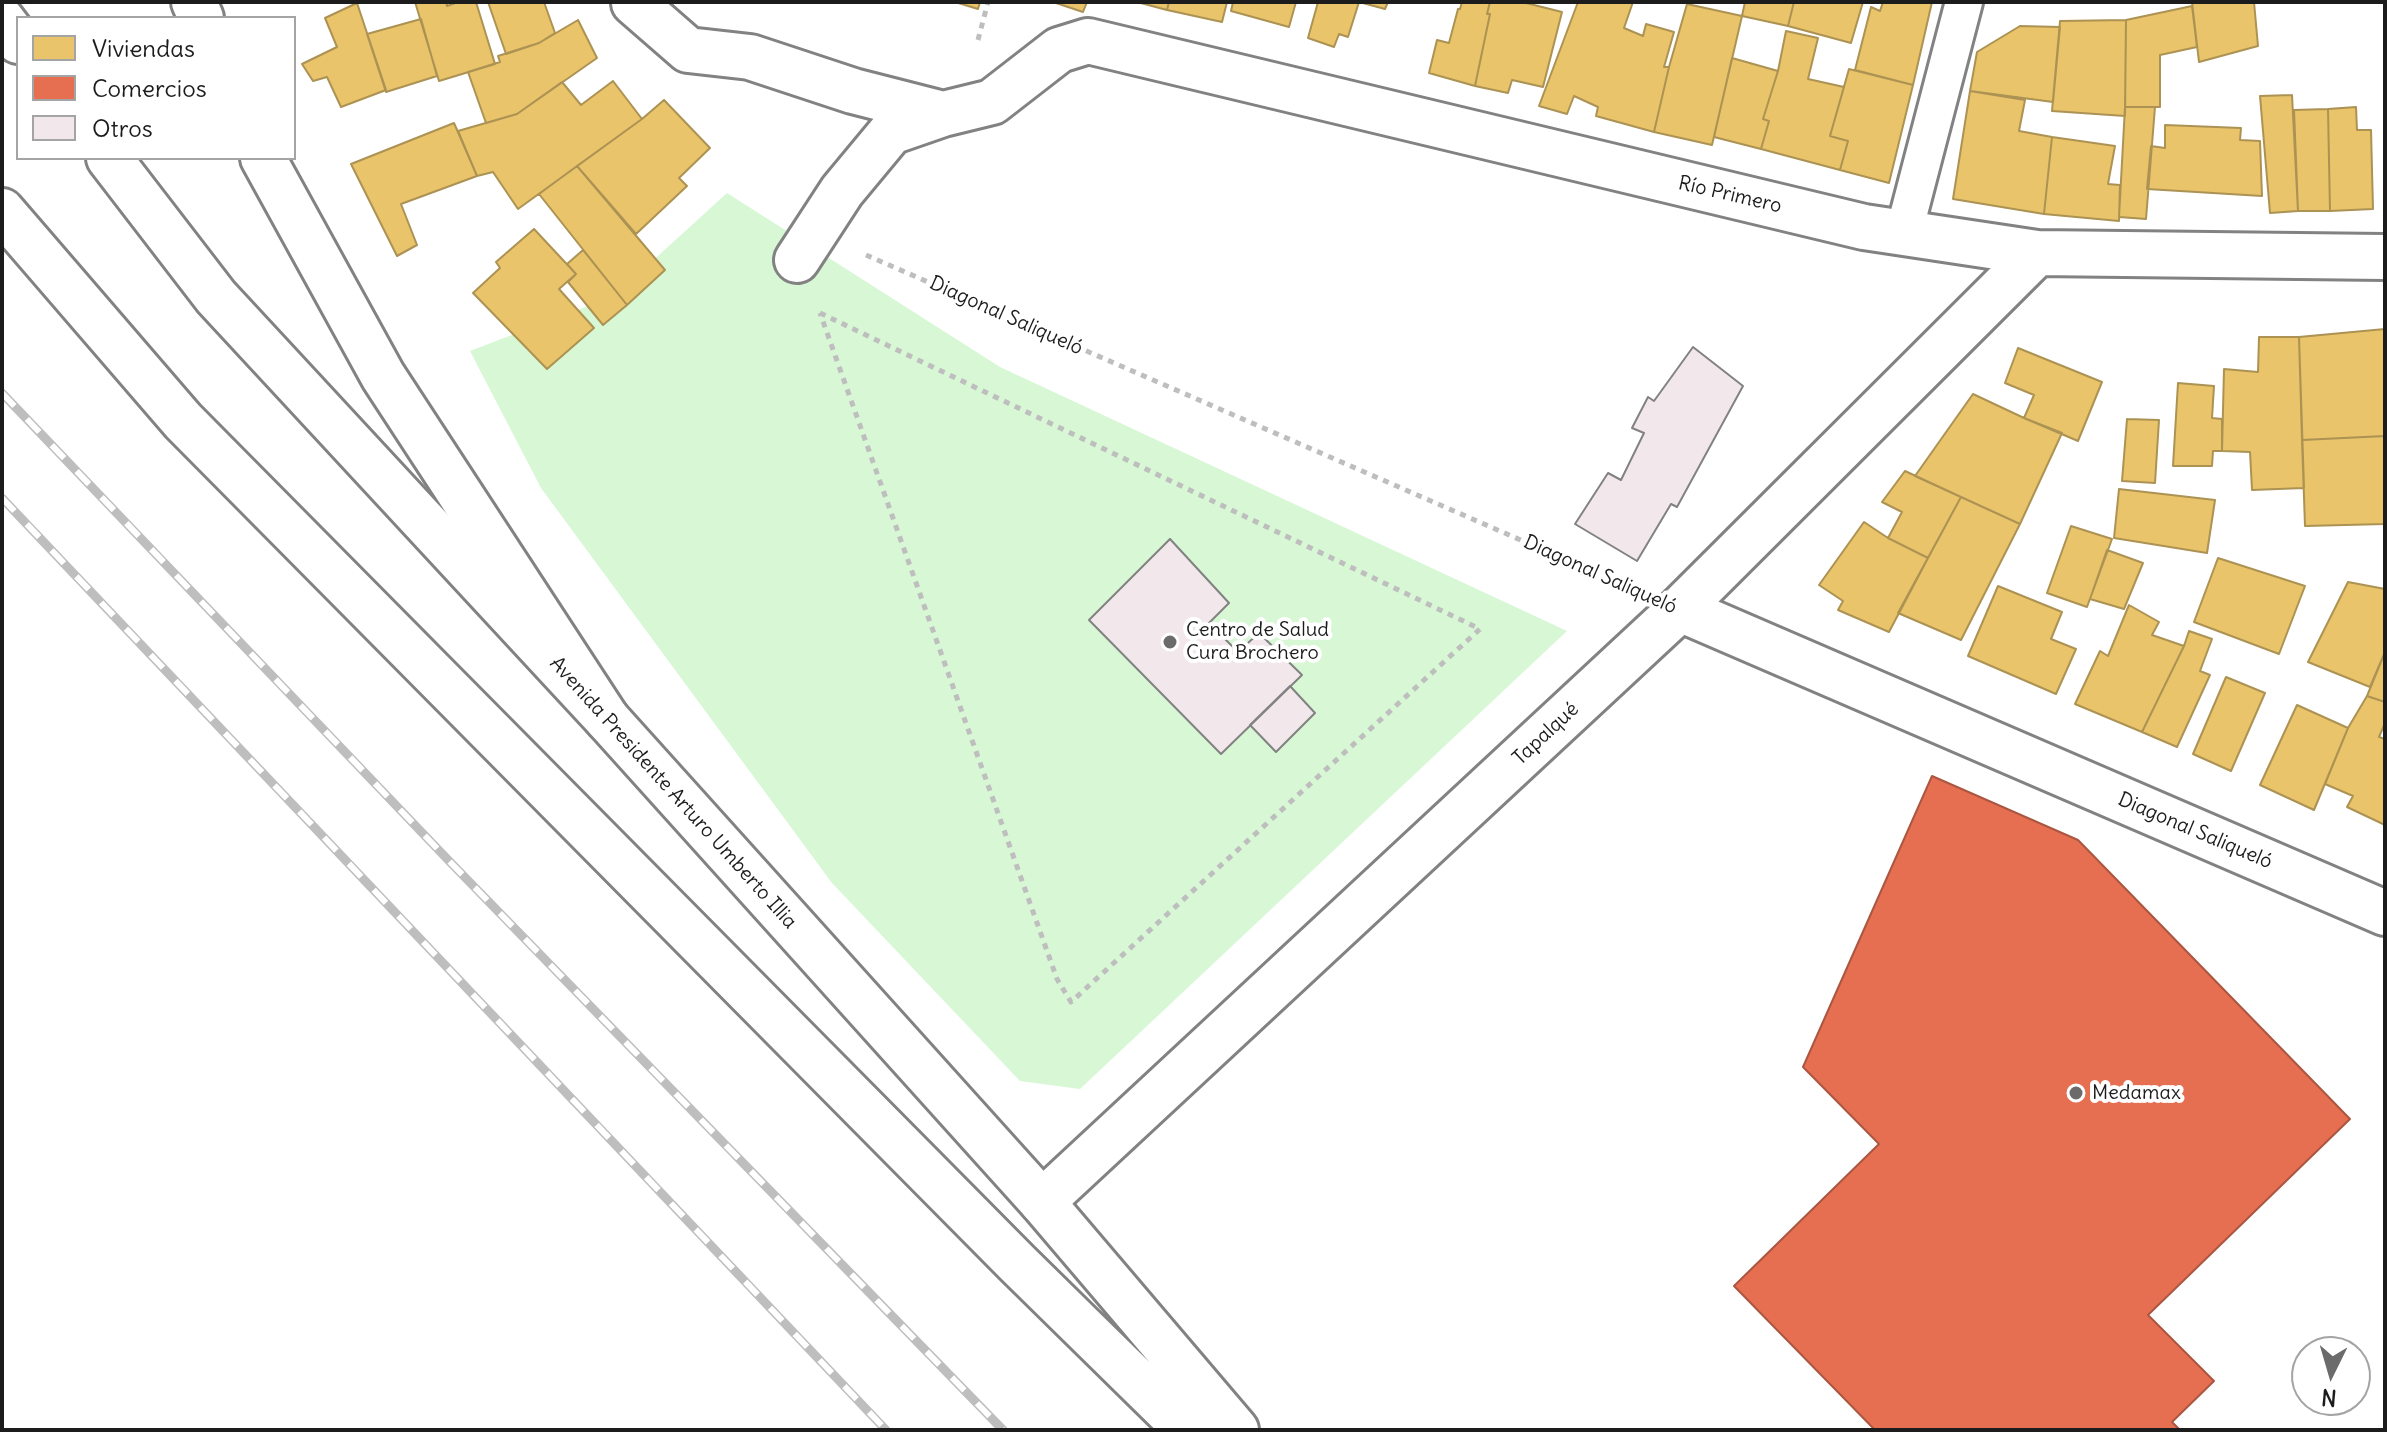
<!DOCTYPE html>
<meta charset="utf-8">
<style>
body{margin:0}
#map{position:relative;width:2387px;height:1432px;overflow:hidden;background:#fff;font-family:Delius,sans-serif}
canvas{display:block}
.frame{position:absolute;inset:0;border:4px solid #1c1c1c;pointer-events:none}
.legend{position:absolute;left:16px;top:16px;width:280px;height:144px;box-sizing:border-box;background:#fff;border:2px solid #a4a4a4;margin:0;padding:10px 14px;list-style:none;font-size:24px;color:#1c1c1c}
.legend li{display:flex;align-items:center;gap:16px;height:40px}
.legend b{width:40px;border:2px solid #a4a4a4}
.north{position:absolute;left:2291px;top:1336px;width:80px;height:80px;box-sizing:border-box;background:#fff;border:2px solid #a4a4a4;border-radius:50%;rotate:185deg;font-size:22px;font-weight:700;line-height:32px;text-align:center;color:#1c1c1c}
.north::after{content:'';display:block;margin:auto;width:28px;height:36px;background:#6b6b6b;clip-path:polygon(50% 0,100% 100%,50% 72%,0 100%)}
</style>
<div id="map">
<canvas width="2387" height="1432"></canvas>
<div class="frame"></div>
<ul class="legend">
<li><b style="height:22px;background:#e9c46a"></b>Viviendas</li>
<li><b style="height:22px;background:#e76f51"></b>Comercios</li>
<li><b style="height:22px;background:#f2e8eb"></b>Otros</li>
</ul>
<div class="north">N</div>
</div>
<script>
const ctx = document.querySelector('canvas').getContext('2d');
ctx.lineJoin = 'round';
function paint(path, color) {
  ctx.fillStyle = color;
  ctx.fill(path, 'evenodd');
}
function toPath(rows) {
  const path = new Path2D();
  for (const r of rows) {
    path.moveTo(r[0], r[1]);
    for (let i = 2; i < r.length; i += 2) path.lineTo(r[i], r[i + 1]);
  }
  return path;
}
function trace(path, color, width, dash) {
  ctx.strokeStyle = color;
  ctx.lineWidth = width;
  ctx.lineCap = dash ? 'butt' : 'round';
  ctx.setLineDash(dash || []);
  ctx.stroke(path);
}
function drawText(font, color, halo, rows, align = 'center') {
  ctx.font = font + ' Delius,sans-serif';
  ctx.lineWidth = 8;
  ctx.setLineDash([]);
  ctx.textBaseline = 'middle';
  ctx.strokeStyle = halo;
  ctx.fillStyle = color;
  for (const [text, x, y, turn = 0] of rows) {
    ctx.save();
    ctx.translate(x, y);
    ctx.rotate((+turn || 0) * Math.PI / 180);
    ctx.textAlign = isNaN(turn) ? turn : align;
    if (halo) ctx.strokeText(text, 0, 0);
    ctx.fillText(text, 0, 0);
    ctx.restore();
  }
}
const green = toPath([
 [727,193,1000,367,1567,631,1080,1089,1020,1081,832,883,541,488,470,351,614,296]
]);
const homes = toPath([
 [415,2,446,2,447,6,458,2,476,2,495,64,439,81,415,2],
 [488,2,544,2,555,33,539,43,506,54,488,2],
 [955,2,980,2,978,9,955,2],
 [1053,2,1087,2,1083,12,1053,2],
 [1137,2,1169,2,1167,10,1137,2],
 [1169,2,1227,2,1222,22,1167,10,1169,2],
 [1233,2,1296,2,1289,27,1231,11,1233,2],
 [1318,2,1388,2,1385,9,1359,2,1348,37,1339,34,1334,47,1308,38,1318,2],
 [1462,2,1490,2,1487,14,1490,14,1475,86,1429,73,1437,40,1449,43,1458,9,1460,9,1462,2],
 [1490,2,1522,2,1562,12,1543,87,1512,80,1508,93,1475,86,1490,14,1487,14,1490,2],
 [1578,2,1633,2,1624,28,1643,36,1646,24,1674,32,1664,67,1669,67,1654,132,1596,116,1598,107,1574,96,1567,114,1539,106,1578,2],
 [1745,2,1794,2,1788,26,1742,16,1745,2],
 [1794,2,1863,2,1851,43,1788,26,1794,2],
 [1883,2,1932,2,1913,85,1855,70,1871,7,1880,11,1883,2],
 [2192,2,2254,2,2258,46,2199,62,2192,2],
 [357,3,386,90,341,107,327,77,313,81,302,64,337,47,325,18,357,3],
 [1687,4,1742,16,1712,145,1654,132,1669,67,1687,4],
 [2192,6,2197,47,2160,55,2160,107,2125,107,2126,20,2192,6],
 [421,19,437,76,386,92,367,34,421,19],
 [578,20,597,58,517,114,486,123,468,72,500,62,498,56,539,43,578,20],
 [2126,20,2125,116,2052,111,2060,21,2126,20],
 [2020,26,2060,27,2053,102,1970,91,1977,52,2020,26],
 [1786,31,1818,38,1808,79,1844,87,1830,136,1848,141,1840,170,1761,149,1769,121,1763,119,1778,71,1786,31],
 [1732,58,1778,71,1763,119,1769,121,1761,149,1714,137,1732,58],
 [1849,69,1913,85,1889,183,1840,170,1848,141,1830,136,1849,69],
 [613,81,642,119,518,209,493,172,477,176,458,131,517,114,562,82,581,105,613,81],
 [1970,91,2025,100,2019,131,2052,137,2044,214,1953,199,1970,91],
 [2292,95,2298,211,2270,213,2260,96,2292,95],
 [664,100,710,148,679,178,687,186,636,234,577,166,642,119,664,100],
 [2125,107,2155,107,2146,219,2119,217,2125,107],
 [2356,107,2357,130,2371,130,2373,209,2330,211,2328,109,2356,107],
 [2328,109,2330,211,2298,211,2294,110,2328,109],
 [454,123,477,176,401,204,417,245,397,256,351,164,454,123],
 [2165,125,2241,128,2240,140,2260,141,2262,196,2147,189,2151,146,2165,148,2165,125],
 [2052,137,2115,146,2108,184,2120,185,2119,221,2044,214,2052,137],
 [577,166,665,270,627,305,539,194,577,166],
 [534,229,576,274,559,289,594,328,547,369,473,293,500,268,496,262,534,229],
 [583,250,627,305,603,325,568,282,576,274,567,264,583,250],
 [2385,329,2385,436,2302,440,2299,337,2385,329],
 [2259,337,2299,337,2304,488,2252,490,2250,452,2222,451,2224,369,2258,372,2259,337],
 [2018,348,2102,382,2078,441,2024,418,2034,395,2005,383,2018,348],
 [2178,383,2214,386,2212,418,2222,419,2222,451,2213,451,2212,466,2173,466,2178,383],
 [1973,394,2024,418,2062,433,2020,524,1915,476,1973,394],
 [2127,419,2159,420,2155,483,2122,481,2127,419],
 [2385,436,2385,524,2305,526,2302,440,2385,436],
 [1905,471,1961,497,1928,558,1888,538,1902,512,1882,502,1905,471],
 [2119,489,2215,500,2207,553,2114,538,2119,489],
 [1961,497,2020,524,1961,640,1898,613,1961,497],
 [1864,522,1888,538,1928,558,1889,632,1838,610,1843,601,1819,585,1864,522],
 [2071,526,2112,539,2087,607,2047,593,2071,526],
 [2107,550,2143,563,2124,609,2090,599,2107,550],
 [2218,558,2305,586,2279,654,2194,622,2218,558],
 [2348,582,2385,589,2385,652,2370,687,2308,662,2348,582],
 [1998,586,2062,612,2051,639,2076,649,2056,694,1968,656,1998,586],
 [2129,605,2159,622,2152,635,2184,646,2142,732,2075,704,2100,651,2108,656,2129,605],
 [2189,631,2212,639,2200,671,2210,675,2177,747,2142,732,2184,646,2189,631],
 [2385,652,2385,702,2367,696,2385,652],
 [2226,677,2265,693,2231,771,2193,754,2226,677],
 [2367,696,2385,702,2385,723,2379,737,2385,739,2385,825,2347,807,2353,796,2325,784,2348,728,2367,696],
 [2297,705,2348,728,2314,810,2260,785,2297,705]
]);
const shops = toPath([
 [1932,776,2078,840,2350,1119,2148,1315,2214,1381,2172,1422,2180,1430,1875,1430,1734,1286,1879,1144,1803,1067,1932,776]
]);
const building = toPath([
 [1693,347,1743,386,1677,507,1671,504,1637,561,1575,524,1608,473,1621,480,1644,433,1632,428,1648,397,1654,401,1693,347],
 [1170,539,1229,603,1209,623,1238,652,1259,633,1302,675,1221,754,1089,620,1170,539],
 [1290,686,1315,713,1276,752,1250,725,1290,686]
]);
const path = toPath([
 [978,40,988,2],
 [866,255,1624,585],
 [820,313,1480,629,1071,1002,1057,979,820,313]
]);
const service = toPath([
 [1904,232,1964,2]
]);
const minor = toPath([
 [634,3,688,50,750,57,853,91,943,114,992,102,1059,50,1088,41,1864,227,2037,253,2385,257],
 [797,260,842,191,891,132,943,114],
 [1680,609,2385,913],
 [1042,1202,1680,609,2037,253]
]);
const primary = toPath([
 [2,20,18,41],
 [109,158,216,297,607,719,1042,1202,1236,1430],
 [2,211,183,421,1017,1263,1187,1430]
]);
const motorway = toPath([
 [194,2,201,18],
 [263,158,383,376,607,719]
]);
const rail = toPath([
 [2,393,452,864,1003,1430],
 [2,498,886,1430]
]);
const markers = [
 [1170,642,8,"#6b6b6b"],
 [2076,1093,8,"#6b6b6b"]
];
const streetNames = [
 ["Río Primero",1730,195,13],
 ["Diagonal Saliqueló",1006,316,24],
 ["Diagonal Saliqueló",1600,575,24],
 ["Tapalqué",1546,734,-43],
 ["Avenida Presidente Arturo Umberto Illia",673,793,48],
 ["Diagonal Saliqueló",2195,831,23]
];
const poiNames = [
 ["Centro de Salud",1186,630],
 ["Cura Brochero",1186,653],
 ["Medamax",2092,1093]
];
paint(green, '#d7f7d5');
paint(homes, '#e9c46a');
trace(homes, '#ac9253', 2);
paint(shops, '#e76f51');
trace(shops, '#aa5641', 2);
paint(building, '#f2e8eb');
trace(building, '#828282', 2);
trace(service, '#828282', 42);
trace(minor, '#828282', 50);
trace(primary, '#828282', 50);
trace(motorway, '#828282', 50);
trace(path, '#bebebe', 5, [6, 6]);
trace(service, '#fff', 36);
trace(minor, '#fff', 44);
trace(primary, '#fff', 44);
trace(motorway, '#fff', 44);
trace(rail, '#bebebe', 9);
trace(rail, '#fff', 6, [18]);
for (const [x, y, r, color] of markers) {
  const dot = new Path2D();
  dot.arc(x, y, r, 0, 2 * Math.PI);
  ctx.fillStyle = color;
  ctx.fill(dot);
  trace(dot, '#fff', 3);
}
drawText('20px', '#1c1c1c', '#fff', streetNames);
drawText('20px', '#1c1c1c', '#fff', poiNames, 'left');
</script>
